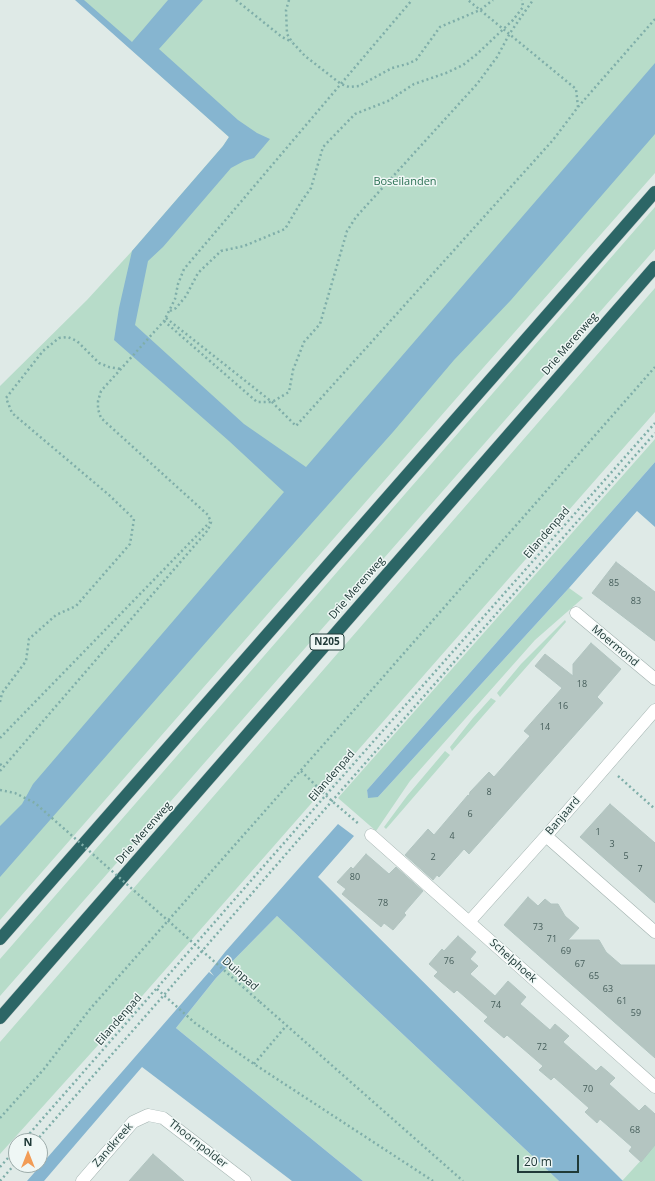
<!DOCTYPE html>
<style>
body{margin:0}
#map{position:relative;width:655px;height:1181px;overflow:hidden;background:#dfeae7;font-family:"Open Sans",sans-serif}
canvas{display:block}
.north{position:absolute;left:8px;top:1133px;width:40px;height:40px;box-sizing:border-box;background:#eff7f5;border:1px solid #9caba9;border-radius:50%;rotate:0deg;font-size:11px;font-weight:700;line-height:16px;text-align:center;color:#203a38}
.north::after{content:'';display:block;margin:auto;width:14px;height:18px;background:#f29c56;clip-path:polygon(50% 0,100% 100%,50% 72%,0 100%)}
.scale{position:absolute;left:517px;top:1155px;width:62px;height:18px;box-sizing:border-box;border:2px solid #203a38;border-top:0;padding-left:5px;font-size:12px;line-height:14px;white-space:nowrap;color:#203a38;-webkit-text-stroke:3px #eff7f5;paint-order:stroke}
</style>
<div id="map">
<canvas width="655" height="1181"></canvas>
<div class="north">N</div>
<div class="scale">20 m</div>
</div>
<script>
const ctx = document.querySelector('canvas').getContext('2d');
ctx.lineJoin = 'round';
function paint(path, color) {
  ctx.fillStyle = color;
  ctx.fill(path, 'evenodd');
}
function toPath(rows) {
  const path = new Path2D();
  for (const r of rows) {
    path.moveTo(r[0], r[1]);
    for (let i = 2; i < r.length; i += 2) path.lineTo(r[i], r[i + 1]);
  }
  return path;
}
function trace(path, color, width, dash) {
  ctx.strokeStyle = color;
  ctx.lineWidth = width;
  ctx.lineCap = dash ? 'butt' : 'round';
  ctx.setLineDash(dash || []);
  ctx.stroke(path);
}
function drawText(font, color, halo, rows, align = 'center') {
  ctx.font = font + ' "Open Sans",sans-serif';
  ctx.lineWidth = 3;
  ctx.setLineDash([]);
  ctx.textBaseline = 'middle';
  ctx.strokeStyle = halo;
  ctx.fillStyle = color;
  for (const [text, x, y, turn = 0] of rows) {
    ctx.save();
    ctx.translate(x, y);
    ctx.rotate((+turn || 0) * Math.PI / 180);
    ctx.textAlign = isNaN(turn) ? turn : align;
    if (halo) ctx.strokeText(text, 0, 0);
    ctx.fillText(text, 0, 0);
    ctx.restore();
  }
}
const green = toPath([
 [76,0,655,0,655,173,468,385,0,920,0,386,87,300,132,251,223,146,229,137],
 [655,207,655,249,0,996,0,959],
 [655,288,655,412,136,1003,0,1154,0,1042],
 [655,439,655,462,367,790,368,797,378,797,569,588,583,598,535,640,410,781,376,831,338,798],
 [565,620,566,622,500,697,497,693,521,664],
 [491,698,496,701,452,751,450,747,473,718],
 [445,751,450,755,386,829,384,827,407,796],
 [277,916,559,1181,363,1181,176,1028,216,978],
 [655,1145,655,1181,622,1181]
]);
const water = toPath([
 [75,0,84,0,132,42,168,0,203,0,159,49,238,120,257,133,270,139,254,158,244,161,231,168,163,247,148,261,135,325,244,424,306,467,655,63,655,134,511,300,454,360,393,432,229,616,0,877,0,826,22,804,33,784,284,492,229,441,114,340,119,308,132,251,223,146,229,137],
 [655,462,655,527,637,511,569,588,378,797,368,798,367,790],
 [338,824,354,836,318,877,623,1181,559,1181,277,916,216,978,176,1028,363,1181,292,1181,142,1067,44,1181,27,1181,209,972,214,976,210,971,225,952]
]);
const building = toPath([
 [616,562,655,592,655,641,592,593,616,562],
 [591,643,621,669,597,697,603,703,469,854,464,849,439,877,437,875,433,880,405,855,428,829,434,835,468,795,469,796,470,792,489,772,494,777,530,736,524,731,562,688,535,666,545,654,573,676,573,664,591,643],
 [610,804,655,843,655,903,580,837,610,804],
 [366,854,389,874,396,867,423,891,404,913,406,915,393,930,384,923,381,927,342,894,346,889,337,882,351,867,353,869,366,854],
 [528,897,538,906,545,899,551,904,558,904,565,916,579,928,568,940,599,940,606,952,621,965,655,965,655,1058,504,925,528,897],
 [458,936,476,952,470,959,478,966,470,974,495,996,508,981,526,997,520,1004,550,1030,555,1024,569,1036,563,1042,596,1071,601,1066,615,1078,609,1084,639,1111,645,1105,655,1114,655,1145,641,1162,629,1151,632,1147,600,1119,597,1123,585,1112,589,1108,554,1077,551,1080,539,1070,543,1066,507,1035,504,1038,484,1021,488,1017,457,990,454,993,434,976,438,972,429,964,442,949,444,951,458,936],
 [153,1154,184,1181,129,1181,153,1154]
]);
const path = toPath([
 [236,0,282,37,292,42],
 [289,0,286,10,287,34,292,42,305,56,341,84,349,87,359,86,392,68,407,64,416,60,440,27,480,10,493,0],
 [578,107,655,19],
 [170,311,176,308,186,296,198,273,221,251,244,246,285,229,301,202,311,188,323,147,355,114,388,101,414,84,446,73,463,65,477,54,513,20,523,7,522,0],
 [166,318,272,402,296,426,553,140,578,107,576,89,468,0],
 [164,321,257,402,272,402,289,392,293,370,304,342,320,324,347,231,356,217,477,84,497,57,510,33,533,0],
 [0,702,2,693,26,661,29,639,56,615,76,606,130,544,134,519,109,495,12,413,6,398,43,351,59,338,68,337,77,341,99,363,109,367,121,369],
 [0,738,210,522],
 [0,764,4,767],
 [0,771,208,530,211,522,208,515,101,418,98,409,98,401,101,391,164,321,175,299,178,284,184,269,412,0],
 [301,771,332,801,360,825],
 [618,776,655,809],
 [157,989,195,1023,254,1064,433,1181],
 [260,1002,463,1181],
 [254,1064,286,1026],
 [0,1118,44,1069,90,1009,362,701,655,367],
 [23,1141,326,795,655,423],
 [36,1141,164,995,332,801,655,433],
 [0,1167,16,1149],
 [0,1181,16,1163]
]);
const minor = toPath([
 [576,613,655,679],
 [371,835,655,1087],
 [546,836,655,932],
 [469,922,546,836,655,710],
 [82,1181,133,1122,148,1115,163,1118,245,1181]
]);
const highway = toPath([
 [0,939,655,192],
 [0,1018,655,267]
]);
const pathBridge = toPath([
 [0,790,15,793,35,803,260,1002]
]);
const numberNames = [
 ["85",614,583],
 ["83",636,601],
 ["18",582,684],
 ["16",563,706],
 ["14",545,727],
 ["8",489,792],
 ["6",470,814],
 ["1",598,832],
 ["4",452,836],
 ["3",612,844],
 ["5",626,856],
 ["2",433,857],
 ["7",640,869],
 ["80",355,877],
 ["78",383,903],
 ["73",538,927],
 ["71",552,939],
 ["69",566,951],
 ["76",449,961],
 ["67",580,964],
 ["65",594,976],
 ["63",608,989],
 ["61",622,1001],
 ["74",496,1005],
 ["59",636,1013],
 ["72",542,1047],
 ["70",588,1089],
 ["68",635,1130]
];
const shields = [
 [327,642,34]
];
const shieldNames = [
 ["N205",327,642]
];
const parkNames = [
 ["Boseilanden",405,182]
];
const streetNames = [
 ["Drie Merenweg",570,344,-49],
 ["Eilandenpad",547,533,-49],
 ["Drie Merenweg",357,588,-49],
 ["Moermond",615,646,40],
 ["Eilandenpad",332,776,-49],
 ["Banjaard",563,816,-49],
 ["Drie Merenweg",144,833,-49],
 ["Schelphoek",513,961,42],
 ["Duinpad",240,974,42],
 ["Eilandenpad",119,1020,-49],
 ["Thoornpolder",198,1144,38],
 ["Zandkreek",113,1145,-49]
];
paint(green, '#b7dcc9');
paint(water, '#86b5d0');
paint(building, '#b4c5c1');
trace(building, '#b1c4c0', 1);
trace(minor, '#a2b2af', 13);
trace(highway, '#bcc4c3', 13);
trace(path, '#7faea9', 2.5, [2, 3]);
trace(minor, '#fff', 12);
trace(highway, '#2c6666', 12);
trace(pathBridge, '#7faea9', 2.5, [2, 3]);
drawText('9px', '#455d5a', null, numberNames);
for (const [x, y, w] of shields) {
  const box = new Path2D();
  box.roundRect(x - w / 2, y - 8, w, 16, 3);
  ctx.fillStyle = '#eff7f5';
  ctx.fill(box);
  trace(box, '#203a38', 1);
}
drawText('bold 10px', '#203a38', null, shieldNames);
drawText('11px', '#2b7154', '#eff7f5', parkNames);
drawText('11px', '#203a38', '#eff7f5', streetNames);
</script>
